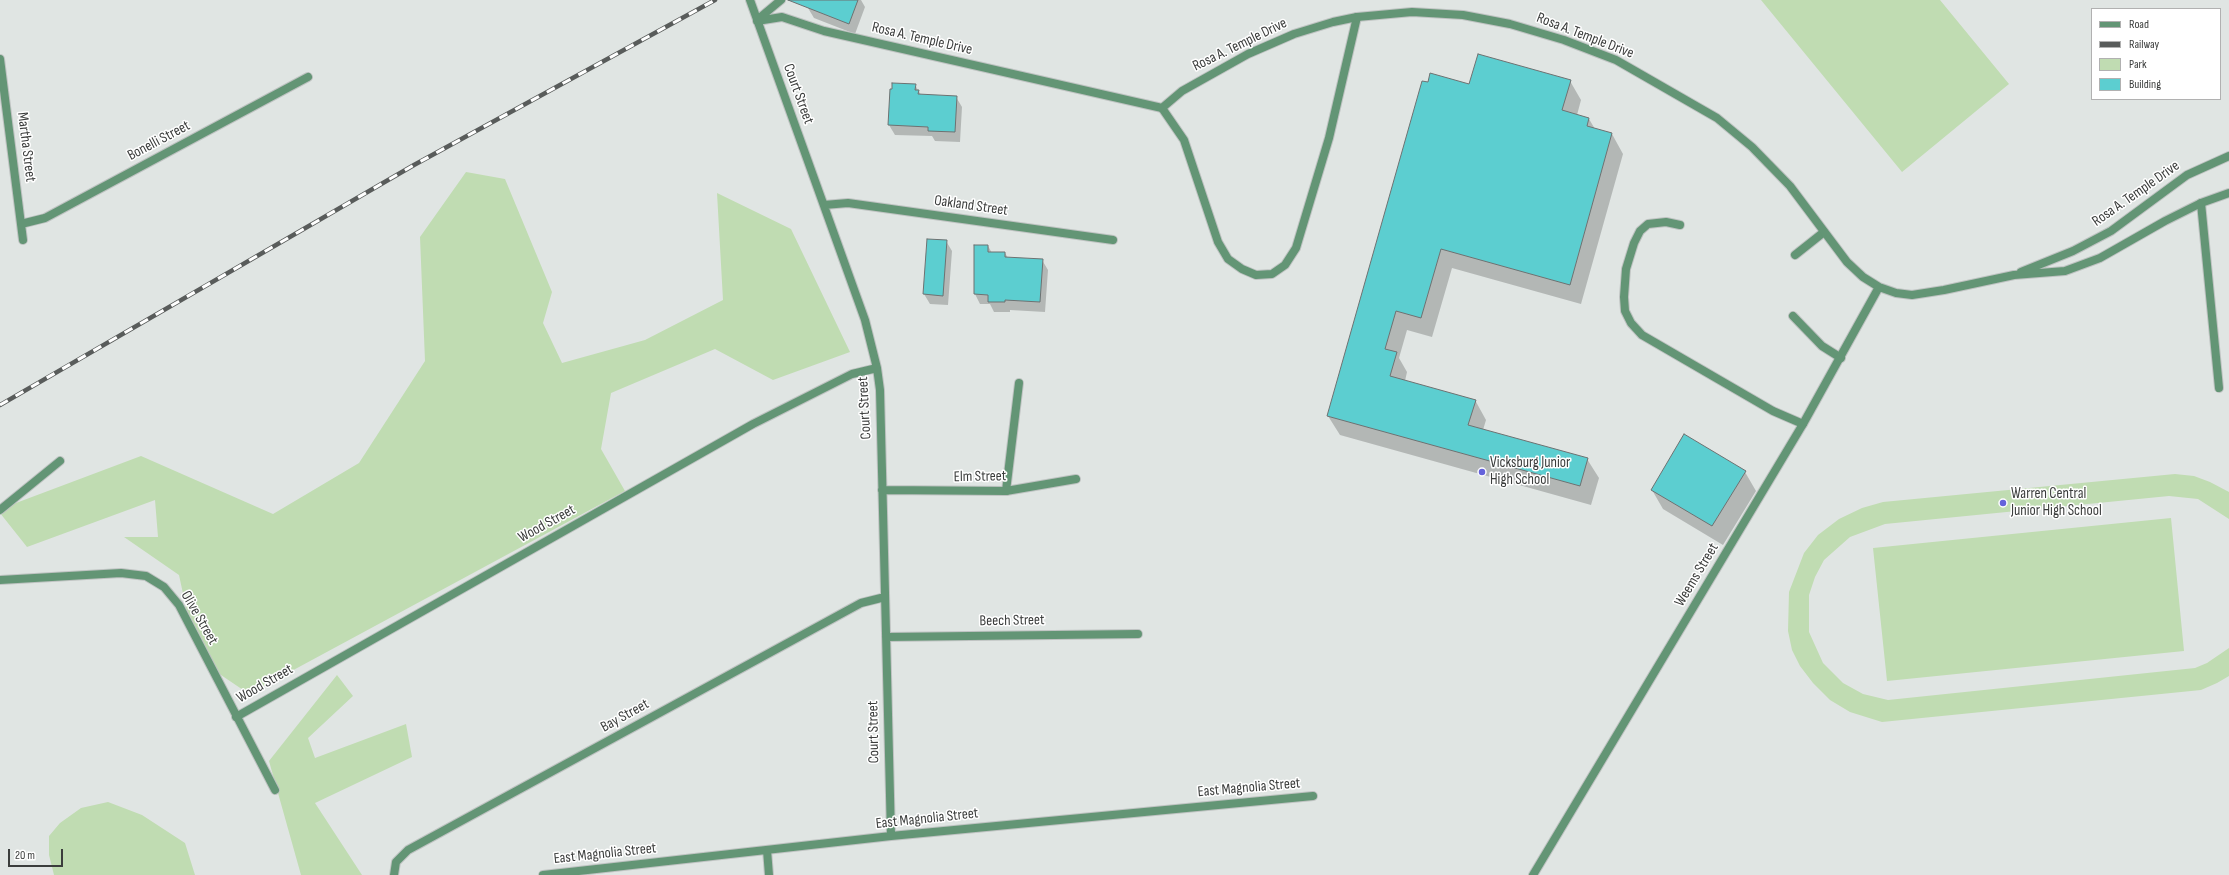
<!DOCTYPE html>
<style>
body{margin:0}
#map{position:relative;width:2229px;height:875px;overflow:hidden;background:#e0e5e3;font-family:"Sofia Sans Condensed",sans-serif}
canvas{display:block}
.legend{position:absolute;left:2091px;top:8px;width:130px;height:92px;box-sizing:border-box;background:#fff;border:1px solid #b1b1b1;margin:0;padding:5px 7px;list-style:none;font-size:12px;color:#3b3d3c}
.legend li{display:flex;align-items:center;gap:8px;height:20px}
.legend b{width:20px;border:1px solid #b1b1b1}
.scale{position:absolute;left:8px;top:849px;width:55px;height:18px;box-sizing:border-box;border:2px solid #3b3d3c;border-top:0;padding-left:5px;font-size:12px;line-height:14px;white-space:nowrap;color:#3b3d3c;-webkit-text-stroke:3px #fff;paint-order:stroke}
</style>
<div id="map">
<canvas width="2229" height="875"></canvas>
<ul class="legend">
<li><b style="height:5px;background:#639575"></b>Road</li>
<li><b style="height:5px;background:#595c5b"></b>Railway</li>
<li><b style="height:11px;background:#c0dcb2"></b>Park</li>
<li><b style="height:11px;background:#5cced0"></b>Building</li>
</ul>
<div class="scale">20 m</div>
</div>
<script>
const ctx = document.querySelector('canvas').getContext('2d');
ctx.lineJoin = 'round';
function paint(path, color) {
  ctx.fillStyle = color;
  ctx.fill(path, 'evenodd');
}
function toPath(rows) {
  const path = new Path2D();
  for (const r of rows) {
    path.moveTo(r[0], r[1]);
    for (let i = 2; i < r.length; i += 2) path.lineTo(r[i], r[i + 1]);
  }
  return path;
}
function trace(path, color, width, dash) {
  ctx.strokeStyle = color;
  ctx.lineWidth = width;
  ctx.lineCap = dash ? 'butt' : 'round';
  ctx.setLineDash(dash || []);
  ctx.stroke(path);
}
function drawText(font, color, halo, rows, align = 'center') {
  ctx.font = font + ' "Sofia Sans Condensed",sans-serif';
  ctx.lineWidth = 3;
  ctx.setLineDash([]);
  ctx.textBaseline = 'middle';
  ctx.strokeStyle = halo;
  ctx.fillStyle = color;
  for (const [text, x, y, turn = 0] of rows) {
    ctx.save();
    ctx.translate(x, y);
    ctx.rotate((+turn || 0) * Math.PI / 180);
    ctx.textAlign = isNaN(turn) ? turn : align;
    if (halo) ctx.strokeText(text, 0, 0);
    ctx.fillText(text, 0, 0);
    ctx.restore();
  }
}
const green = toPath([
 [1761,0,1940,0,2009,84,1902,172],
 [466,172,505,179,552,292,543,323,562,363,645,340,723,300,717,193,791,229,850,352,773,380,715,349,611,393,601,449,625,491,249,694,218,673,193,640,179,575,124,537,158,537,155,500,27,547,0,513,0,509,141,456,273,514,359,463,425,361,420,237],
 [2175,474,2194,476,2210,482,2229,492,2229,519,2198,499,2169,496,1885,524,1850,537,1824,560,1815,577,1809,595,1809,632,1823,663,1843,683,1863,694,1888,700,2195,668,2207,663,2229,648,2229,676,2217,683,2201,690,1882,722,1850,712,1830,700,1813,683,1800,666,1792,650,1788,631,1789,592,1804,553,1818,535,1839,519,1862,508,1883,502],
 [2171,518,2184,651,1887,681,1873,548],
 [337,675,353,696,308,738,315,758,406,724,412,757,315,803,362,875,301,875,269,761],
 [108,802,142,815,185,843,195,875,54,875,49,855,49,836,60,823,81,808]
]);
const shadow = toPath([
 [811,0,861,0,865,7,855,34,814,18,808,8],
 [1570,81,1581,100,1577,115,1589,119,1595,129,1612,134,1623,154,1581,304,1452,268,1432,337,1407,330,1399,358,1407,372,1405,381,1475,400,1486,420,1483,430,1587,459,1599,478,1591,505,1340,435,1328,416,1470,86],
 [915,85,921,95,956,97,962,107,960,142,935,141,932,136,895,135,889,125,891,90],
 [928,240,946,241,952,251,948,305,930,304,924,294],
 [975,246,988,246,992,253,1005,253,1008,258,1042,260,1048,270,1045,312,1010,310,1010,312,994,312,990,304,980,304,975,294],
 [1745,472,1756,491,1723,545,1663,509,1652,490]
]);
const building = toPath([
 [788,0,858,0,849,24,788,0],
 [1478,54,1571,80,1562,110,1589,118,1587,126,1612,133,1570,285,1441,249,1421,318,1396,311,1385,349,1397,352,1390,376,1476,400,1468,425,1588,458,1580,486,1327,416,1422,81,1428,82,1430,73,1469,84,1478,54],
 [892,83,916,84,915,90,919,90,918,94,957,96,955,132,928,131,928,127,888,125,890,89,892,89,892,83],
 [927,239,947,240,943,296,923,294,927,239],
 [974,245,988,245,988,252,1005,252,1005,257,1043,259,1040,302,1005,300,1005,302,988,302,988,295,974,294,974,245],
 [1684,434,1746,471,1712,526,1651,490,1684,434]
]);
const lane = toPath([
 [1162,108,1184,140,1218,242,1228,259,1242,269,1256,275,1272,274,1285,265,1296,248,1329,138,1357,17],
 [2201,203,2219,388],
 [1680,225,1666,222,1648,224,1640,231,1634,243,1626,269,1624,297,1625,311,1631,323,1642,335,1773,411,1803,424],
 [1795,255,1824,232],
 [1793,316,1822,346,1841,358],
 [1006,491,1019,383]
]);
const street = toPath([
 [750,0,865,320,877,368,880,390,891,836],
 [757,20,781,0],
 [757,21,782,17,824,31,1162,108,1182,91,1248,54,1294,34,1333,22,1357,17,1412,12,1463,15,1510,24,1564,40,1616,60,1717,118,1752,147,1790,186,1847,262,1863,277,1879,287,1896,293,1912,295,1944,290,2014,275,2065,271,2100,258,2165,221,2201,203,2229,193],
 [0,59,23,240],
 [824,205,848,203,1113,240],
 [21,224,45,218,308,77],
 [2021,272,2073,251,2111,231,2187,175,2229,156],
 [882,490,1006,491,1076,479],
 [0,510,60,461],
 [0,580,121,573,146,576,164,587,179,605,275,790],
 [886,637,1138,634],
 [236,717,753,424,852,374,877,368],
 [767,850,769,875],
 [394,875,396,862,408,850,861,603,885,597],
 [543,875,891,836,1313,796],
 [1533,875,1803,424,1879,287]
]);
const rail = toPath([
 [0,405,414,165,715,0]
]);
const markers = [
 [1482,472,4,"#6462db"],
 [2003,503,4,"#6462db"]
];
const streetNames = [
 ["Rosa A. Temple Drive",1585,36,21],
 ["Rosa A. Temple Drive",922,39,13],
 ["Rosa A. Temple Drive",1240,45,-26],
 ["Court Street",798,94,70],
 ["Bonelli Street",159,141,-28],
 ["Martha Street",26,147,83],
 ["Rosa A. Temple Drive",2136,194,-35],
 ["Oakland Street",971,206,8],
 ["Court Street",865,408,-93],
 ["Elm Street",980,477,-1],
 ["Wood Street",547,524,-29],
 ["Weems Street",1697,575,-59],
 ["Olive Street",199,618,60],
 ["Beech Street",1012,621,-1],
 ["Wood Street",265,684,-30],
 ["Bay Street",625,716,-29],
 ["Court Street",874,732,-91],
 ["East Magnolia Street",1249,788,-5],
 ["East Magnolia Street",927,819,-6],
 ["East Magnolia Street",605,854,-6]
];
const poiNames = [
 ["Vicksburg Junior",1490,463],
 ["High School",1490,480],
 ["Warren Central",2011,494],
 ["Junior High School",2011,511]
];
paint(green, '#c0dcb2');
paint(shadow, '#0003');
paint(building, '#5cced0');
trace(building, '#6d7171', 1);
trace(lane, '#bfc3c2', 10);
trace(street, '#bfc3c2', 10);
trace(lane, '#639575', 8);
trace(street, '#639575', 8);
trace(rail, '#595c5b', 4.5);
trace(rail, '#fff', 3, [9]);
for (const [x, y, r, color] of markers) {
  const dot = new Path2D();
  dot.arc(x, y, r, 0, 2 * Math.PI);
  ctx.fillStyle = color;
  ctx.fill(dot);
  trace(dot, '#fff', 1.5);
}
drawText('15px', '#3b3d3c', '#fff', streetNames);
drawText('15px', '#3b3d3c', '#fff', poiNames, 'left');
</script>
